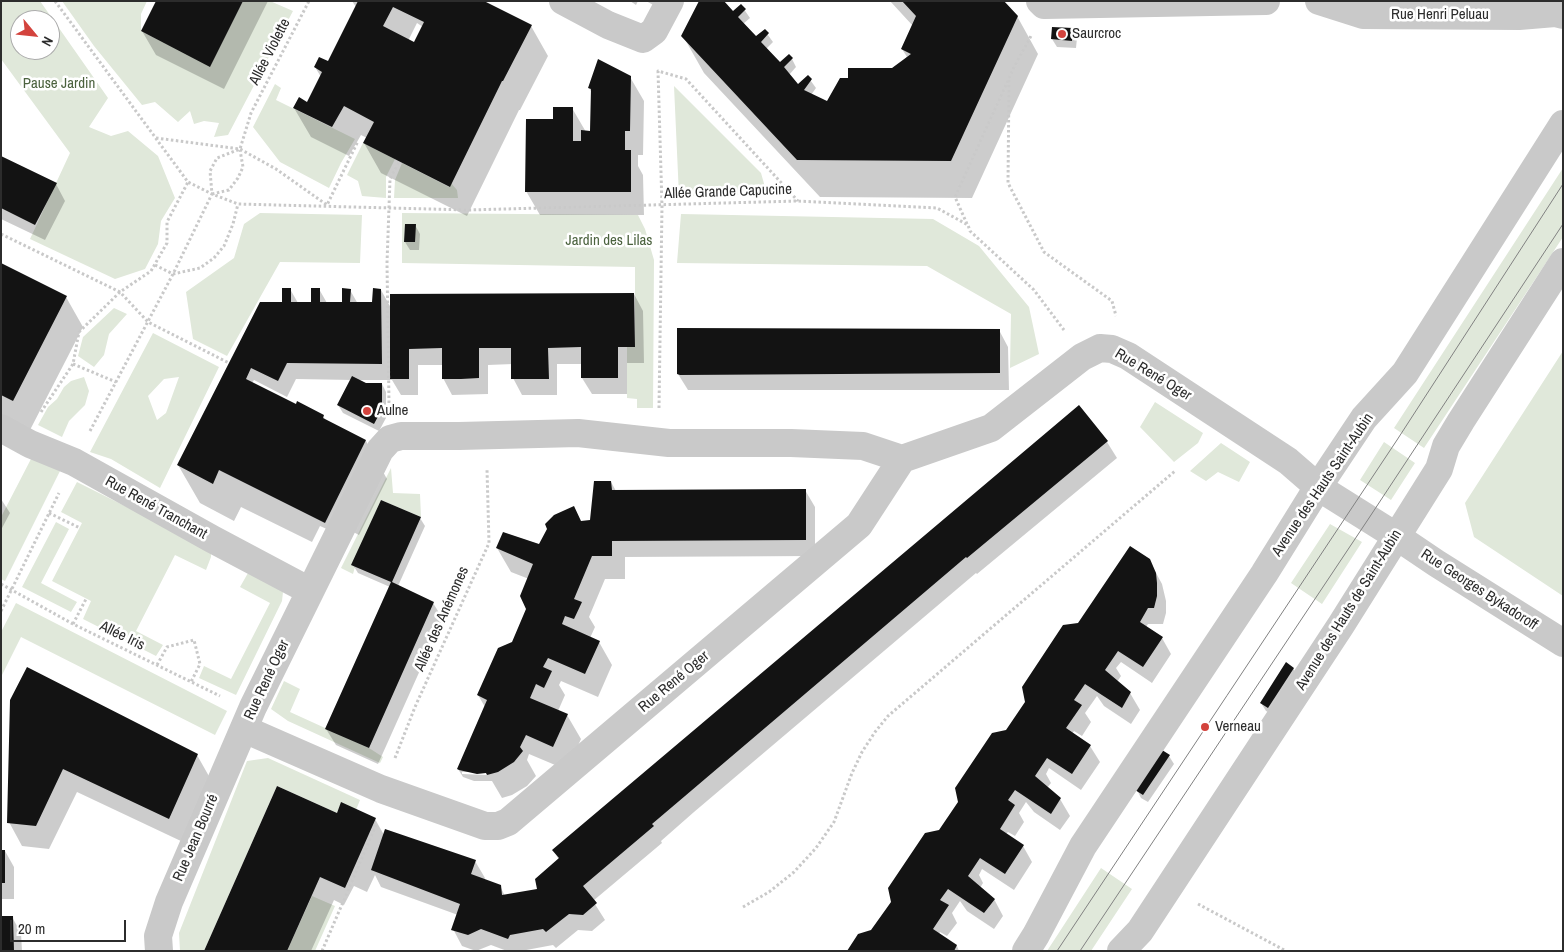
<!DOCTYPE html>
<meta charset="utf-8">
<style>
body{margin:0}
#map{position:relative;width:1564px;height:952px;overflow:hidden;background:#fff;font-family:"Archivo Narrow",sans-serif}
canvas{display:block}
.frame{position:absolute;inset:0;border:2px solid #2c2c2c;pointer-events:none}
.north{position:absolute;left:10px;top:10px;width:50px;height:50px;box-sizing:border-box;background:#fff;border:1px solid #ababab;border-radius:50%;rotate:118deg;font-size:14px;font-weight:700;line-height:20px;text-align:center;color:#2c2c2c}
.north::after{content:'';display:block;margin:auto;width:18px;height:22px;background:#d3433d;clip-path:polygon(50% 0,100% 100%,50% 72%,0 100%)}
.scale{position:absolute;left:10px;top:920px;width:116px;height:22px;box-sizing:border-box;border:2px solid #2c2c2c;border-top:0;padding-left:6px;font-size:15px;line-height:18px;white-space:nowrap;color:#2c2c2c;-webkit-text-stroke:4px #fff;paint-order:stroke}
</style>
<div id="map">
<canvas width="1564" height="952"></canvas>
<div class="frame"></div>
<div class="north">N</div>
<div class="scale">20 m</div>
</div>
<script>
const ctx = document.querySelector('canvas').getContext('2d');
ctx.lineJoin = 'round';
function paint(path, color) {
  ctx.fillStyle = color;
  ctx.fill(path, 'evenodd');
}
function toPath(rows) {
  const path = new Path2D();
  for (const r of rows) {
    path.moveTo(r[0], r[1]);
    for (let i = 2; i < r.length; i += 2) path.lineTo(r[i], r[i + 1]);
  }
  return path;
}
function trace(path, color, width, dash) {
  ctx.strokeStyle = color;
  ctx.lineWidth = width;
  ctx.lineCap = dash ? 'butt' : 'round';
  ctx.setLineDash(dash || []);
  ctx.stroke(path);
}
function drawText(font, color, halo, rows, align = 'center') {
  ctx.font = font + ' "Archivo Narrow",sans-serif';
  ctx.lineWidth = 5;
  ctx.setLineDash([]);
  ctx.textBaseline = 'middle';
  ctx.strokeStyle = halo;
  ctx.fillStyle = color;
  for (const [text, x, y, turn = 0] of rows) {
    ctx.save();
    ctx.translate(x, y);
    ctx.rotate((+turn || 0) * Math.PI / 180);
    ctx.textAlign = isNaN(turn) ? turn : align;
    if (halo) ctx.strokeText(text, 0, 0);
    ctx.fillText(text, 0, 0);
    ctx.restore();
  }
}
const green = toPath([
 [1,1,40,1,108,98,89,127,111,136,128,131,158,156,175,198,161,221,158,244,145,269,115,279,30,239,70,153,1,59],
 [20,20,50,20,50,50,20,50],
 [62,1,147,1,141,14,141,31,210,66,243,1,270,1,293,11,228,135,214,137,219,123,204,121,194,124,190,111,178,122,155,102,142,105,94,46],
 [275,84,281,88,276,100,355,139,341,163,329,188,280,162,253,127],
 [674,86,761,173,767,194,679,196],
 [363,143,395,159,386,177,386,198,362,196,358,181,347,175],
 [402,163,449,187,451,183,457,190,458,198,394,198,395,180],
 [1563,168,1563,237,1424,448,1394,428],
 [260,213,362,215,360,263,280,262,227,356,193,339,186,292,234,258,244,224],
 [402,213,638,215,645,229,654,260,653,408,637,408,637,399,627,398,627,347,635,347,635,267,402,263],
 [681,214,933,219,979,246,1029,307,1039,354,1010,368,1011,314,927,266,677,263],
 [114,308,127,314,109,334,104,355,94,367,78,356,83,337],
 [153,333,219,367,160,488,111,459,90,452],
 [179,377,166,413,157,420,148,396,164,379],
 [1563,351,1563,596,1474,537,1465,503],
 [84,377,89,391,85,405,69,421,62,437,38,425,48,407,57,399,64,387,71,381],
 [1155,402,1203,433,1198,443,1174,462,1140,427],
 [1384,442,1415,463,1391,500,1360,480],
 [1221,443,1250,462,1239,482,1218,472,1206,481,1190,471],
 [32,457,60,471,5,581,1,579,1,517],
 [391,468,393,493,420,494,421,517,381,500,352,565,355,567,353,574,341,568],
 [77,482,211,549,211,557,206,570,175,555,136,631,163,645,156,656,83,619,91,601,52,581,82,523,61,512],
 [56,522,69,529,41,583,77,602,71,612,22,587],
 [1330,524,1362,542,1322,604,1291,583],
 [248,573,279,582,283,592,282,601,236,695,199,678,204,666,231,679,270,603,240,587],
 [16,603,227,711,215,735,21,637,1,677,1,632],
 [284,681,300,689,290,712,369,748,383,757,380,763,288,721,271,709],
 [268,758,360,800,356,810,341,803,337,813,277,786,204,951,180,951,179,933,247,761],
 [1101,868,1132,889,1091,951,1047,951],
 [312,896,335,906,315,951,287,951]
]);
const shadow = toPath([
 [158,1,268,1,224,89,156,55,142,31],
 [352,1,430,1,531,26,548,56,520,110,519,110,467,216,381,173,364,143,367,138,361,135,349,156,311,137,294,108,308,103,321,77,315,67,329,62,356,7],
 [417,23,423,27,415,44,408,41],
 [630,1,638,1,636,5],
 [646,1,658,1,655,6],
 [890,1,1003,1,1017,16,1038,54,972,198,820,197,704,73,683,36,737,18,735,11,741,5,750,18,743,24,760,43,758,37,765,31,773,42,766,49,784,70,781,63,792,59,796,67,789,75,798,85,808,77,816,88,811,95,828,103,893,70,907,57,902,49,913,26],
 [1072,29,1077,38,1076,48,1057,47,1052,39],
 [630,77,644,101,643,155,638,155,638,166,643,175,644,215,540,215,526,191,554,120,572,108,586,132,591,132,594,96,589,88],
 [1,157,56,184,65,201,45,240,1,219],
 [415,225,420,234,419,250,410,250,405,242],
 [1,264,66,297,83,327,30,430,1,415],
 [290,289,298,303,312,303,319,289,327,303,343,304,350,290,358,304,373,303,381,290,391,308,634,294,643,311,644,363,627,363,627,394,592,394,582,378,582,364,557,364,557,395,522,395,513,378,513,364,488,365,488,394,452,395,443,378,443,365,418,365,418,395,401,395,392,380,357,380,366,384,382,384,386,392,386,418,379,431,343,413,338,405,352,380,296,379,287,397,254,380,252,383,296,406,323,416,326,421,366,441,387,479,359,535,334,522,329,530,320,526,312,542,241,507,234,521,200,503,178,465,283,303],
 [999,330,1008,347,1009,390,688,390,678,374],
 [1079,407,1107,442,1117,458,977,574,976,573,694,812,661,841,662,843,593,901,605,920,592,931,578,930,556,948,553,945,521,951,507,951,491,945,476,951,462,946,453,929,458,915,381,887,375,875,367,892,354,886,344,905,334,900,311,951,205,951,338,814,375,819,384,835,475,861,485,878,484,880,500,886,505,896,538,890,559,860,554,851],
 [611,482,616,491,805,490,815,507,815,556,625,557,625,579,605,579,589,617,595,627,590,638,599,642,612,665,598,697,561,681,559,685,565,695,558,711,567,715,581,739,567,770,529,754,527,760,536,776,527,786,512,795,502,798,492,781,474,781,463,777,458,769,485,707,478,695,513,643,527,609,529,579,511,572,497,548,539,545,581,522,592,522],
 [462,772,485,772,488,775,462,774],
 [1,499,10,513,1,530],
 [420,518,425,526,398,586,433,603,443,619,378,764,336,745,326,729,390,587,358,573,353,565],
 [1149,560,1162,584,1166,601,1166,613,1163,624,1148,624,1146,627,1162,638,1171,654,1152,683,1121,662,1116,668,1121,676,1117,682,1130,693,1140,710,1131,724,1104,706,1097,696,1085,713,1091,722,1082,736,1074,731,1072,734,1090,746,1100,762,1081,790,1049,768,1046,774,1051,783,1047,788,1060,799,1070,816,1060,830,1034,812,1026,802,1019,813,1024,822,1015,836,1008,832,1006,834,1023,846,1032,862,1014,890,982,869,979,875,983,883,980,888,994,899,1003,916,994,929,967,911,960,901,952,913,957,923,947,936,940,932,939,934,957,946,959,951,848,951,872,931,1078,624],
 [1293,668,1298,677,1273,715,1266,711,1261,703],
 [12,700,197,755,210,778,183,842,77,792,49,849,22,846,9,822],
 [1169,756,1174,764,1148,802,1141,798,1137,790],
 [1,851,5,851,14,867,14,899,1,899],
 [12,917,21,933,22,951,1,951]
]);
const building = toPath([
 [156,1,243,1,210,67,141,31],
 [358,1,484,1,532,25,503,81,502,81,450,187,363,143,374,122,344,106,332,127,293,108,299,97,307,102,322,72,314,67,319,57,328,61],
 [393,7,424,22,414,42,383,26],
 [699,1,724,1,733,11,741,4,746,9,738,17,756,36,765,29,769,33,761,42,780,62,789,54,793,58,784,67,798,84,808,75,812,79,804,90,827,101,840,78,848,78,848,68,892,68,911,54,901,49,916,16,902,1,1004,1,1018,16,951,161,797,160,681,36],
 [1052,27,1073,28,1072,41,1051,39],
 [598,59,631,76,630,131,625,131,625,150,631,150,631,192,525,192,526,119,553,119,553,107,573,107,573,141,581,141,581,130,590,131,591,89,588,88],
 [1,156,57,183,35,225,1,208],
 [405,224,416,224,415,242,404,242],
 [1,263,67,296,13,401,1,395],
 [282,288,291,288,291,302,311,302,311,288,320,288,320,302,342,302,342,288,351,289,350,302,372,302,373,288,381,289,382,364,287,363,278,381,251,368,246,379,296,404,297,401,324,415,323,418,366,440,325,523,219,470,213,484,177,465,260,302,282,302],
 [634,293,635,347,618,347,618,378,581,378,581,347,548,348,549,379,511,379,511,348,479,348,479,378,461,379,442,379,442,348,409,349,409,379,390,379,390,294],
 [677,328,1000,329,1000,373,680,375,677,374],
 [352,376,366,383,382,383,382,409,374,424,337,405],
 [1079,405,1108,441,967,558,966,557,685,796,652,824,654,826,583,886,597,903,583,915,569,914,546,932,543,929,510,935,508,939,481,929,468,935,451,930,460,904,371,870,385,829,476,860,471,874,501,885,502,895,537,889,535,879,559,858,552,850],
 [594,481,611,481,612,490,806,489,806,540,612,541,612,556,592,556,574,599,582,602,574,619,565,616,562,624,600,641,585,674,548,658,543,667,552,671,544,688,536,684,530,698,568,714,553,747,526,735,520,747,523,751,514,762,498,772,487,775,486,773,477,774,459,770,457,769,487,700,477,695,498,648,512,642,526,609,520,596,533,564,496,548,503,532,539,544,547,529,545,524,554,515,574,506,581,521,590,520],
 [381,500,421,517,392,582,434,602,369,748,325,729,391,582,351,565],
 [1130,546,1150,559,1156,573,1157,583,1157,596,1154,608,1148,608,1140,622,1163,637,1143,667,1118,651,1105,670,1131,692,1122,708,1085,684,1074,700,1082,705,1066,728,1091,745,1072,774,1047,758,1035,776,1061,798,1051,814,1015,790,1008,800,1015,805,1000,829,1024,845,1005,874,980,858,968,876,995,899,984,913,948,889,940,900,949,905,933,929,957,945,954,951,847,951,858,934,871,930,891,902,888,888,925,833,939,830,958,802,955,788,992,733,1006,730,1025,702,1022,687,1063,625,1078,623],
 [1286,662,1294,668,1268,708,1260,703],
 [27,667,198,754,169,819,63,769,36,826,7,823,10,700],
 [1162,750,1170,755,1143,795,1135,790],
 [277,786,337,813,341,802,376,818,345,888,320,877,287,951,204,951],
 [1,850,5,850,5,883,1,883],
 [1,916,13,916,14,951,1,951]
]);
const path = toPath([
 [55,1,188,182,212,194,238,204,468,210,798,201,937,208,968,225,970,231,1034,290,1064,330],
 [1009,80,1008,183,1044,252,1112,301,1116,316],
 [156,138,240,149,276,169,327,205,358,141],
 [212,194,229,190,238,178,243,167,240,150],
 [967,224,955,197,1015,65,1031,36],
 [1,234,120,292,148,322,229,363],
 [155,265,173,274,200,268,214,258,224,246,233,224,238,204],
 [73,364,116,382],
 [389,403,387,263,390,179,399,162],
 [659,408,662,206,658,71,686,79,798,201],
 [41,412,73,364,79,332,120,292,151,271,167,243,167,222,188,182],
 [90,431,173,274,212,194,210,171,217,158,240,149,251,113,309,1],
 [49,513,80,528],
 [1,584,73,624,220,696],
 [1,611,59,493],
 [73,624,86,599],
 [157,665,167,647,194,640,200,664,191,682],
 [395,758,415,707,489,543,487,469],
 [1198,904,1286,951],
 [743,907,769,892,794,872,816,848,834,822,852,773,862,752,875,732,888,716,1175,471],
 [322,951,377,823]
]);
const street = toPath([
 [563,1,608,25,643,39,654,31,670,1],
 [1040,1,1044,5,1266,1],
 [1319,1,1363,15,1519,16,1555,13,1563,15],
 [1,428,30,444,74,462,212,539,310,591],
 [244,729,381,789,485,826,498,826,508,822,859,525,902,459],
 [159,951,158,936,169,902,253,707,380,450,390,439,401,436,459,436,578,433,669,443,791,443,863,446,902,459,991,428,1082,357,1100,348,1112,349,1128,356,1288,461,1318,487,1396,536,1436,563,1563,643],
 [1026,951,1036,935,1083,846,1264,574,1318,487,1364,418,1405,373,1563,124],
 [1121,951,1140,931,1341,625,1439,469,1446,446,1461,421,1563,262]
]);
const tram = toPath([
 [1057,951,1397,440,1563,184],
 [1080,951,1369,518,1563,224]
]);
const markers = [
 [1062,34,5,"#d3433d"],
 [367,411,5,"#d3433d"],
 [1205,727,5,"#d3433d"]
];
const streetNames = [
 ["Rue Henri Peluau",1440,15],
 ["Allée Violette",270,52,-63],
 ["Allée Grande Capucine",728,192,-2],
 ["Rue René Oger",1153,375,31],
 ["Avenue des Hauts Saint-Aubin",1323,485,-56],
 ["Rue René Tranchant",156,508,29],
 ["Rue Georges Bykadoroff",1479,590,33],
 ["Avenue des Hauts de Saint-Aubin",1349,610,-58],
 ["Allée des Anémones",442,619,-66],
 ["Allée Iris",122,636,26],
 ["Rue René Oger",267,680,-65],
 ["Rue René Oger",674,682,-40],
 ["Rue Jean Bourré",196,838,-67]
];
const poiNames = [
 ["Saurcroc",1072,34],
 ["Aulne",377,411],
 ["Verneau",1215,727]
];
const parkNames = [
 ["Pause Jardin",59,84],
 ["Jardin des Lilas",609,241]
];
paint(green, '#e0e8da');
paint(shadow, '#0003');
paint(building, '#131313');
trace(path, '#c9c9c9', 3, [2.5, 2.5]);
trace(street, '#c9c9c9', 28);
trace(tram, '#818181', 1);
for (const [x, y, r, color] of markers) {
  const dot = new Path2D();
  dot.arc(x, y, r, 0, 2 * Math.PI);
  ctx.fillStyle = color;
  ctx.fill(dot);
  trace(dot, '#fff', 2);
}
drawText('15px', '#2c2c2c', '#fff', streetNames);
drawText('15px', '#2c2c2c', '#fff', poiNames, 'left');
drawText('15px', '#4b623e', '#fff', parkNames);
</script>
